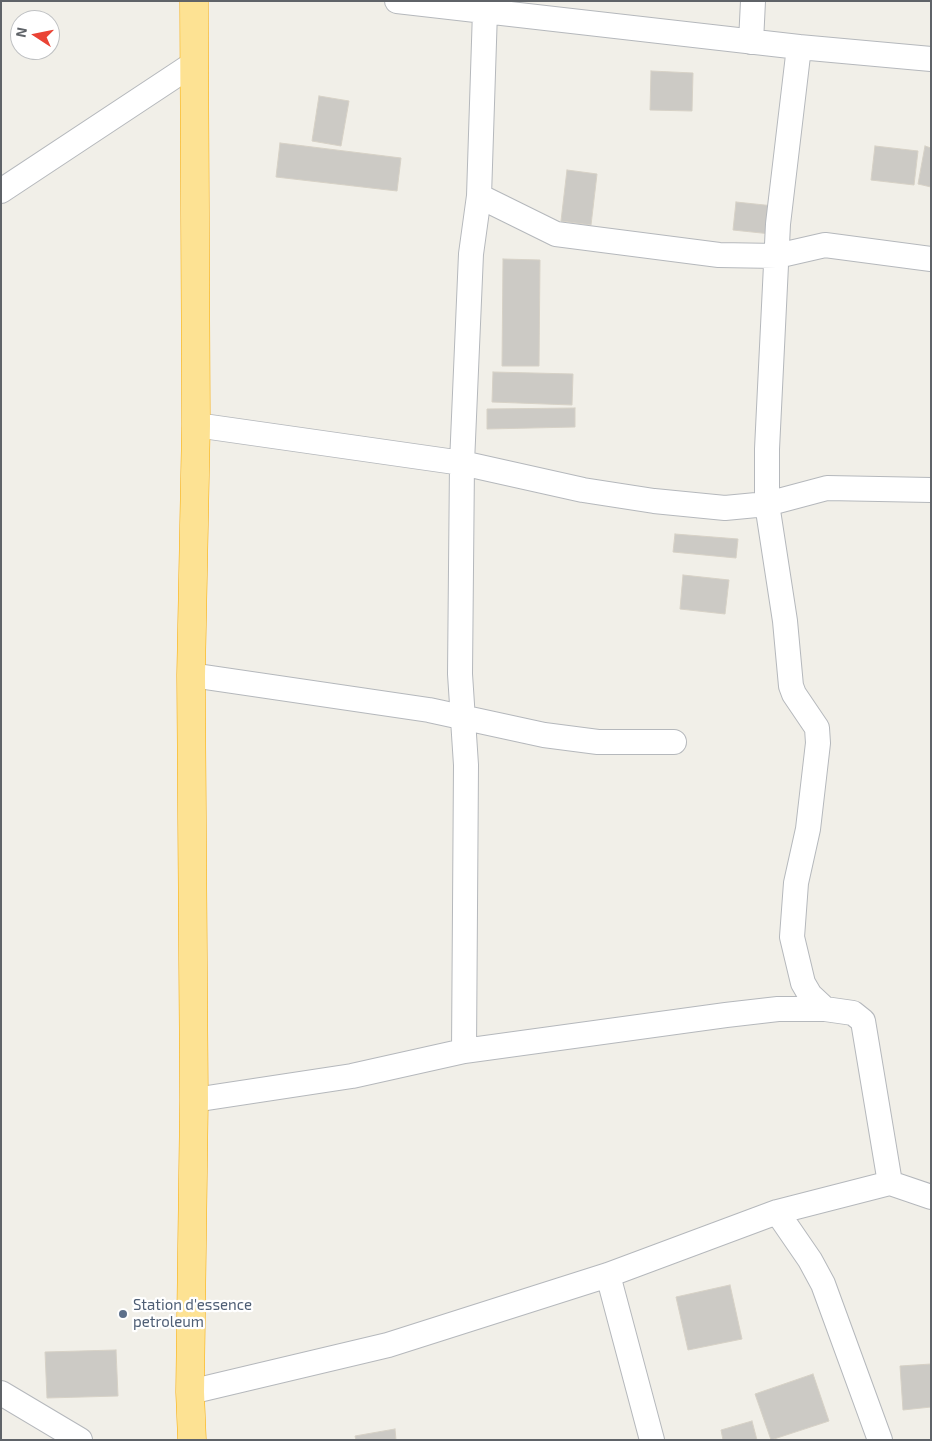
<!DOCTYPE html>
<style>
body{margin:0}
#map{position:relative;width:932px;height:1441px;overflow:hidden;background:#f1efe8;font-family:"Exo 2",sans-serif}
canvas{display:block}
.frame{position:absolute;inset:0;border:2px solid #5f6368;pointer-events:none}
.north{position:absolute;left:10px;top:10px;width:50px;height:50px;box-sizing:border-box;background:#fff;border:1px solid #bfc1c3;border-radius:50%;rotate:281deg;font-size:14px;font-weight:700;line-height:20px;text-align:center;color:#5f6368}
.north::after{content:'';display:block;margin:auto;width:18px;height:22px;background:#ea4335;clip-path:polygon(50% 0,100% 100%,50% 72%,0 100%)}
</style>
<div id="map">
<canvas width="932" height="1441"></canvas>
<div class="frame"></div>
<div class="north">N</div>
</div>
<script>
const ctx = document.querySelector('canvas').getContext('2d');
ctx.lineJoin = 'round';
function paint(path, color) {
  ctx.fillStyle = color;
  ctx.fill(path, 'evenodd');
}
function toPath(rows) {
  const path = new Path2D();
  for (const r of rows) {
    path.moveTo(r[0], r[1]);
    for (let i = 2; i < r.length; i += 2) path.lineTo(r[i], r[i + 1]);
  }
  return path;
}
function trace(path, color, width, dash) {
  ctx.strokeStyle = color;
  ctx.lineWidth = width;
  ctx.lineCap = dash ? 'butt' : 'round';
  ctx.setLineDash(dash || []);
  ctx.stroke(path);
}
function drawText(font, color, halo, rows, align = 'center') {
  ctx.font = font + ' "Exo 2",sans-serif';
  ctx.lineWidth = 4.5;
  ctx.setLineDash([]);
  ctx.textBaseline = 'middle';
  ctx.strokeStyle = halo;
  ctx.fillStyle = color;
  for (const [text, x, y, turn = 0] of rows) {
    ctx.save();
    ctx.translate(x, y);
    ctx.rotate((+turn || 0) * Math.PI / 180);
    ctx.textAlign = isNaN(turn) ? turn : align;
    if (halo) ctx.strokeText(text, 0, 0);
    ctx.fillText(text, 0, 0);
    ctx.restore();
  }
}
const building = toPath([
 [651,71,693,73,692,111,650,110,651,71],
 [319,96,349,101,341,146,312,141,319,96],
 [280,143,401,158,397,191,276,177,280,143],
 [875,146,918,151,914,185,871,180,875,146],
 [925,146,931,148,931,187,918,184,925,146],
 [567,170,597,174,591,225,561,221,567,170],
 [736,202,774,206,771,234,733,230,736,202],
 [503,259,540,260,539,366,502,366,503,259],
 [493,372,573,374,572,405,492,402,493,372],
 [575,408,575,427,487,429,487,409,575,408],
 [675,534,738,539,736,558,673,552,675,534],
 [683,575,729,580,725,614,680,609,683,575],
 [730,1285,742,1339,688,1350,676,1297,730,1285],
 [116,1350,118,1396,47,1398,45,1352,116,1350],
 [931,1364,931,1407,903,1410,900,1366,931,1364],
 [813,1374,829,1421,771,1440,755,1394,813,1374],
 [752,1421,757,1440,723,1440,721,1430,752,1421],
 [395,1429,396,1440,356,1440,355,1436,395,1429]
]);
const minor = toPath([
 [397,1,799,47,931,59],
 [751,42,753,1],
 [799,47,778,224,767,449,767,504,785,621,791,686,794,694,817,728,818,743,808,829,796,883,792,937,803,983,810,995,825,1009],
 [1,191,193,64],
 [479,196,556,234,719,255,777,256,825,245,931,259],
 [196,425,462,463,583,490,654,501,725,508,767,504,827,488,931,490],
 [191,675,429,710,544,735,598,742,674,742],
 [464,1051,466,765,460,674,462,463,471,254,479,196,485,11],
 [194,1100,352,1076,464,1051,726,1015,778,1009,825,1009,853,1013,863,1021,890,1183,931,1197],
 [777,1212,810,1260,823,1284,880,1440],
 [608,1275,652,1440],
 [190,1392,388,1345,608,1275,777,1212,890,1183],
 [1,1393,80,1440]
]);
const highway = toPath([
 [192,1440,190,1392,194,1100,191,675,196,425,194,1]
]);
const markers = [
 [123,1314,5,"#5c6f8a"]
];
const serviceNames = [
 ["Station d'essence",133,1305],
 ["petroleum",133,1322]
];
paint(building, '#cccac5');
trace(building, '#d6d1c6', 1);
trace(minor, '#b5b8bc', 26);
trace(highway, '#f9ab00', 29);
trace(minor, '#fff', 24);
trace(highway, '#fde293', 28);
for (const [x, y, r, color] of markers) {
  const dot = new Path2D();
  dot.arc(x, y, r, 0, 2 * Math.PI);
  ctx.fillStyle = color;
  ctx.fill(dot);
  trace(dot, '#fff', 2);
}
drawText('15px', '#4e5e75', '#fff', serviceNames, 'left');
</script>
